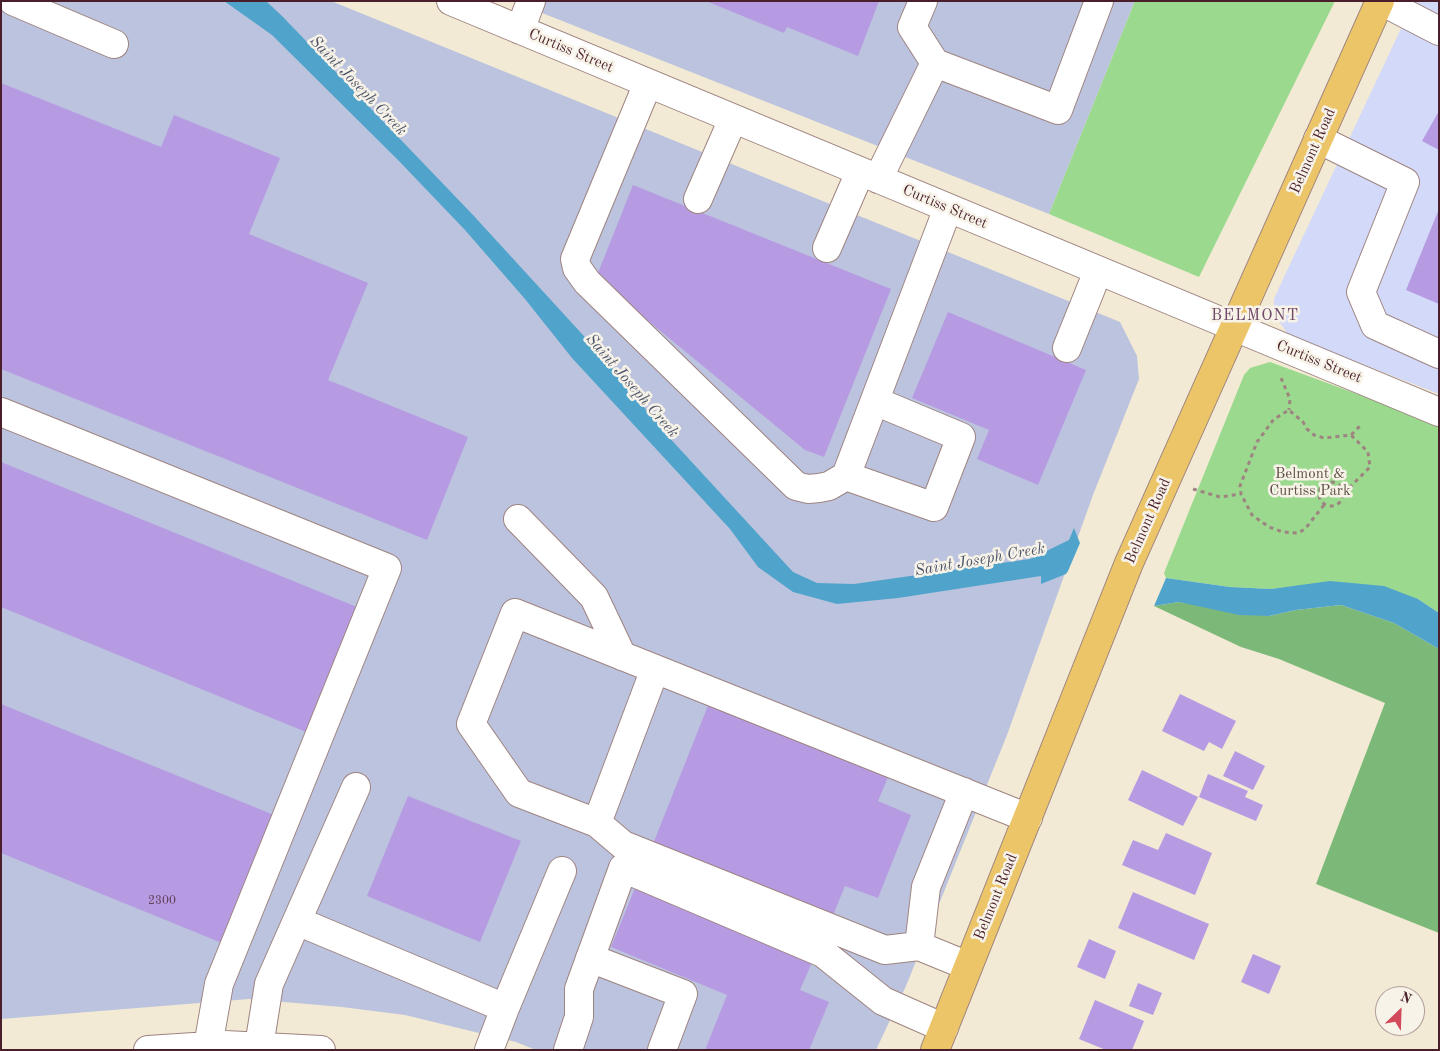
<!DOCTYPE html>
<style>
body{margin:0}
#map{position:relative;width:1440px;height:1051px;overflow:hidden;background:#f2ead4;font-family:"Old Standard TT",serif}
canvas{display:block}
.frame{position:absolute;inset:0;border:2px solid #4a1f2b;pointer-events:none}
.north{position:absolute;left:1375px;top:986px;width:50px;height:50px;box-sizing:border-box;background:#f7f3e8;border:1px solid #b29e9c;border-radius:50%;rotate:24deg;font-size:14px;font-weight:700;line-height:20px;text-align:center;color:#4a1f2b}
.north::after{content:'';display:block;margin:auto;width:18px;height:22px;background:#d1495b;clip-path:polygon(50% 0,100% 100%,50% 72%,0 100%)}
</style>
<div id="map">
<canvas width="1440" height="1051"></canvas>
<div class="frame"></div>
<div class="north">N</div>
</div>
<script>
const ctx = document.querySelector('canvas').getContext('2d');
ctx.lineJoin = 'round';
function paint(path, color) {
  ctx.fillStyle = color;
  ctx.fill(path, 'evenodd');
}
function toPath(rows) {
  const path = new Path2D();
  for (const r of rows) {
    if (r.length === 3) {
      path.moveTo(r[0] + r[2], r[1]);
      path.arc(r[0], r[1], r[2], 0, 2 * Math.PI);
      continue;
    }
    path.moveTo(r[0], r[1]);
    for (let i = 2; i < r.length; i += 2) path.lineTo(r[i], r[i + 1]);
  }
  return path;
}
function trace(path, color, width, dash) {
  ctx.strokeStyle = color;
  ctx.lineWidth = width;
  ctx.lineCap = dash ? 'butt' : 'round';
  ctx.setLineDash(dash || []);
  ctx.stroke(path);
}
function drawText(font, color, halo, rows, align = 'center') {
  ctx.font = font + ' "Old Standard TT",serif';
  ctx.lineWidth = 5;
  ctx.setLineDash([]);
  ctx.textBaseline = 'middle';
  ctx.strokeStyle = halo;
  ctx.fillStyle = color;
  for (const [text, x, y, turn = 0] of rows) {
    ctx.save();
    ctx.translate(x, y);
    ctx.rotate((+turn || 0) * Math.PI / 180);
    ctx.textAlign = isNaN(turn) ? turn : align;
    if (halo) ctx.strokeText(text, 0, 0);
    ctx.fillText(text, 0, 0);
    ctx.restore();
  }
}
const built = toPath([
 [1414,1,1439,1,1439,394,1303,341,1287,333,1279,321,1274,310,1274,299,1283,279]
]);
const industrial = toPath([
 [1,1,331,1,1120,322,1137,356,1139,379,1093,495,1007,735,906,986,876,1050,536,1050,516,1042,405,1015,342,1007,249,999,1,1019],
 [512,1,1135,1,1049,214]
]);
const green = toPath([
 [1135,1,1335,1,1199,277,1049,214],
 [1270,362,1439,424,1439,613,1418,599,1298,586,1271,589,1230,587,1166,578,1164,573,1244,375,1250,368]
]);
const forest = toPath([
 [1179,602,1269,616,1296,610,1341,605,1394,623,1439,649,1439,933,1316,884,1385,703,1279,659,1241,647,1154,606]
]);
const water = toPath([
 [224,1,266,1,283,17,473,215,604,358,666,434,793,572,817,583,854,584,1030,559,1069,540,1074,528,1080,543,1068,571,1066,574,1041,584,1041,576,898,598,837,604,793,592,758,567,730,529,572,358,525,299,465,230,398,160,272,35],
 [1166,578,1230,587,1271,589,1330,581,1384,586,1418,599,1439,613,1439,649,1394,623,1341,605,1296,610,1269,616,1239,615,1179,602,1154,606]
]);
const building = toPath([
 [706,1,879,1,858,56,787,27,784,33],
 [1,83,161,147,174,115,280,158,249,234,368,283,328,380,468,437,427,540,1,369],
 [1439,111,1439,150,1422,141],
 [633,185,891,289,824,457,805,450,596,278],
 [1439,209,1439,304,1406,290],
 [948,312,1086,370,1038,485,977,459,989,430,912,398],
 [1,462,357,607,306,732,1,607],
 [1180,694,1236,721,1222,749,1209,742,1204,751,1162,731],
 [711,698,891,770,878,801,911,815,878,898,845,886,831,920,651,849],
 [1,704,274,815,222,943,1,853],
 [1235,751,1265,766,1253,790,1223,776],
 [1142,770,1198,797,1183,826,1128,800],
 [1208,774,1248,791,1245,797,1263,805,1256,821,1199,797],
 [408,796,521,841,480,942,367,896],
 [1166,833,1212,853,1195,895,1122,865,1133,840,1158,850],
 [635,888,813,960,800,990,829,1002,809,1050,705,1050,727,995,611,947],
 [1133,892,1209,924,1194,960,1118,928],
 [1089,939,1116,951,1105,979,1077,967],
 [1253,954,1281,966,1269,994,1241,982],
 [1138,983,1162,993,1153,1015,1129,1006],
 [1095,1000,1144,1021,1132,1050,1106,1050,1079,1039]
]);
const path = toPath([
 [1281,378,1290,399,1289,410],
 [1331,494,12],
 [1342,488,1348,489,1370,467,1368,452,1351,435],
 [1193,489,1220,497,1241,494],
 [1324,505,1305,529,1298,533,1283,532,1269,527,1252,515,1241,494,1240,486,1257,442,1274,419,1289,410,1303,422,1307,429,1314,435,1324,438,1351,435,1361,425]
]);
const minor = toPath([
 [13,1,114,44],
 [451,1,1439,412],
 [923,1,912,27,935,63,1058,110,1099,1],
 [1381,1,1439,31],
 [520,30,531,1],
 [648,83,575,259,577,268,587,282,796,486,808,489,819,488,829,486,846,476,948,208],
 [1318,139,1405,182,1361,292,1375,325,1439,354],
 [878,179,935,63],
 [698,199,733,119],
 [827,248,860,172],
 [1067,348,1098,271],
 [1,412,387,568,219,984,208,1046],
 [846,476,934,507,961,437,875,401],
 [518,519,594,597,622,656],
 [655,669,597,823,519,793,471,724,515,613,1028,818],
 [597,823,623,845,885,950,919,946,968,966],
 [297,921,505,1008,489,1050],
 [919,946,926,887,964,792],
 [590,958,683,994,662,1050],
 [505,1008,562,871],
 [259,1046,269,984,356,787],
 [148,1050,225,1045,321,1050],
 [568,1050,579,1017,579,989,623,868,823,953,883,1001,944,1028]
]);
const major = toPath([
 [935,1050,1129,563,1380,1]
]);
const numberNames = [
 ["2300",162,901]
];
const streetNames = [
 ["Curtiss Street",571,51,23],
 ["Belmont Road",1313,151,-66],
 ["Curtiss Street",945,207,23],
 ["Curtiss Street",1319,362,22],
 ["Belmont Road",1148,521,-66],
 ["Belmont Road",996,897,-68]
];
const parkNames = [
 ["Belmont &",1310,474],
 ["Curtiss Park",1310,491]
];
const waterNames = [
 ["Saint Joseph Creek",358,86,46],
 ["Saint Joseph Creek",632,386,49],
 ["Saint Joseph Creek",980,560,-10]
];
const neighbourhoodNames = [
 ["BELMONT",1255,316]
];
paint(built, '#d2d9f9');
paint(industrial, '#bcc3de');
paint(green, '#9bd98e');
paint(forest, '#7cb979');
paint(water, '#50a4cb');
paint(building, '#b69be3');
trace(minor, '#9e8480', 30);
trace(major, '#9e8480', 30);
trace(path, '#9e8480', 3, [4, 4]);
trace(minor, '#fff', 28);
trace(major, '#edc569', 28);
drawText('12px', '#653e59', null, numberNames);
drawText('15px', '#4a1f2b', '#f7f3e8', streetNames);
drawText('15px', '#5e4e44', '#f7f3e8', parkNames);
drawText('italic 16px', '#4c546b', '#f7f3e8', waterNames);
ctx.letterSpacing = '1px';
drawText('16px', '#704a6b', '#f7f3e8', neighbourhoodNames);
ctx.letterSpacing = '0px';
</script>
